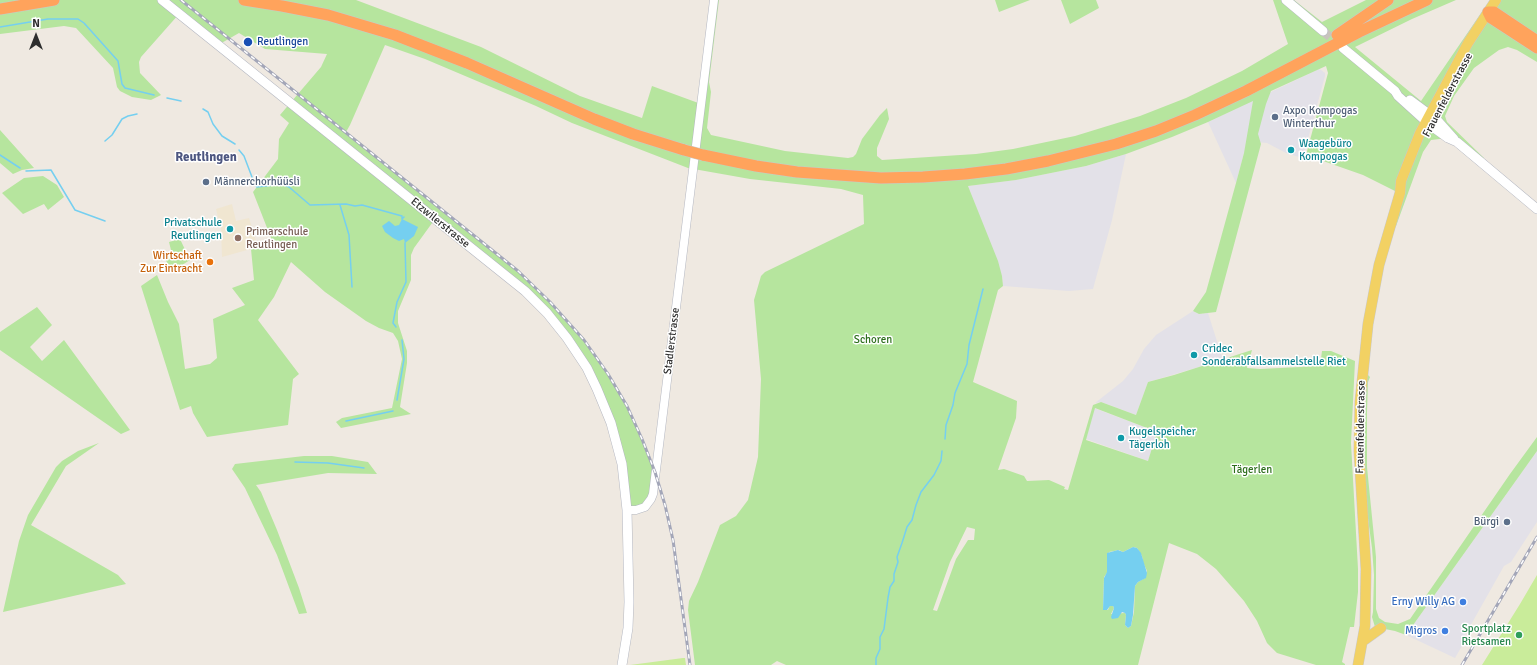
<!DOCTYPE html>
<meta charset="utf-8">
<style>
body{margin:0}
#map{position:relative;width:1537px;height:665px;overflow:hidden;background:#efe9e1;font-family:Signika,sans-serif}
canvas{display:block}
.north{position:absolute;left:16px;top:16px;width:40px;height:40px;-webkit-text-stroke:3px #fff;paint-order:stroke;rotate:0deg;font-size:11px;font-weight:700;line-height:16px;text-align:center;color:#2e2e2e}
.north::after{content:'';display:block;margin:auto;width:14px;height:18px;background:#2e2e2e;clip-path:polygon(50% 0,100% 100%,50% 72%,0 100%)}
</style>
<div id="map">
<canvas width="1537" height="665"></canvas>
<div class="north">N</div>
</div>
<script>
const ctx = document.querySelector('canvas').getContext('2d');
ctx.lineJoin = 'round';
function paint(path, color) {
  ctx.fillStyle = color;
  ctx.fill(path, 'evenodd');
}
function toPath(rows) {
  const path = new Path2D();
  for (const r of rows) {
    path.moveTo(r[0], r[1]);
    for (let i = 2; i < r.length; i += 2) path.lineTo(r[i], r[i + 1]);
  }
  return path;
}
function trace(path, color, width, dash) {
  ctx.strokeStyle = color;
  ctx.lineWidth = width;
  ctx.lineCap = dash ? 'butt' : 'round';
  ctx.setLineDash(dash || []);
  ctx.stroke(path);
}
function drawText(font, color, halo, rows, align = 'center') {
  ctx.font = font + ' Signika,sans-serif';
  ctx.lineWidth = 3;
  ctx.setLineDash([]);
  ctx.textBaseline = 'middle';
  ctx.strokeStyle = halo;
  ctx.fillStyle = color;
  for (const [text, x, y, turn = 0] of rows) {
    ctx.save();
    ctx.translate(x, y);
    ctx.rotate((+turn || 0) * Math.PI / 180);
    ctx.textAlign = isNaN(turn) ? turn : align;
    if (halo) ctx.strokeText(text, 0, 0);
    ctx.fillText(text, 0, 0);
    ctx.restore();
  }
}
const industrial = toPath([
 [1319,69,1321,70,1325,73,1325,76,1305,150,1306,155,1299,157,1286,153,1267,143,1257,142,1244,153,1236,183,1208,122],
 [1126,154,1112,220,1093,289,1069,291,1003,286,1002,276,968,186,1016,180,1086,166],
 [1193,311,1199,314,1208,313,1223,360,1148,382,1136,415,1101,402,1095,403,1123,381,1133,369,1144,349,1156,335],
 [1094,408,1147,428,1154,425,1154,431,1157,435,1148,461,1086,439],
 [1537,451,1537,522,1511,562,1504,566,1464,637,1466,639,1455,658,1406,635]
]);
const education = toPath([
 [232,204,236,221,249,218,258,247,222,257,221,229,216,209]
]);
const green = toPath([
 [0,0,356,0,481,47,580,96,642,118,652,86,701,104,714,0,719,0,709,82,711,92,707,128,711,135,785,151,848,158,853,157,856,154,862,139,880,115,887,108,889,119,877,148,877,156,882,160,976,154,1013,149,1075,136,1140,116,1186,98,1242,71,1288,44,1273,0,1294,0,1322,22,1366,0,1456,0,1412,19,1355,47,1421,101,1490,0,1537,0,1537,62,1517,50,1508,47,1499,50,1474,68,1454,96,1445,116,1447,122,1484,158,1484,161,1448,138,1431,140,1423,152,1396,226,1387,235,1399,193,1363,175,1306,155,1328,73,1326,66,1271,91,1266,104,1258,134,1261,144,1216,312,1199,314,1193,311,1206,292,1236,183,1244,153,1253,101,1208,122,1172,137,1126,154,1086,166,1016,180,968,186,998,261,1002,276,1003,286,998,290,973,382,1017,401,1016,418,998,470,1004,469,1024,476,1027,481,1049,480,1065,487,1064,489,1068,490,1093,405,1101,402,1136,415,1148,382,1174,375,1252,350,1247,368,1260,369,1320,366,1322,351,1331,351,1355,361,1351,443,1358,569,1358,592,1354,627,1350,627,1342,662,1345,664,1345,665,1316,665,1277,653,1267,643,1257,621,1244,601,1216,569,1197,554,1169,543,1138,665,786,665,777,661,771,665,695,665,688,610,689,601,698,582,720,525,736,516,748,500,758,457,761,379,754,300,761,276,765,272,864,224,863,195,841,189,750,179,688,168,572,123,536,106,425,59,385,45,350,125,346,132,518,271,546,297,575,329,598,360,618,390,635,423,646,449,655,472,648,503,627,510,625,483,597,389,547,313,435,219,414,248,411,255,411,280,398,311,398,323,407,351,407,363,400,407,411,414,341,428,336,422,342,418,392,408,402,359,398,341,393,333,379,328,366,321,325,292,291,262,274,297,258,320,299,374,293,379,288,425,207,437,193,413,191,406,180,410,141,286,157,275,168,302,179,324,185,369,210,364,217,358,213,319,245,305,232,288,254,280,251,249,273,243,253,192,278,159,279,139,289,123,280,115,321,67,327,54,265,49,239,33,218,45,179,14,141,57,139,62,140,73,161,95,151,100,132,97,120,91,117,87,113,68,76,28,64,26,0,34],
 [1095,408,1147,428,1154,426,1154,431,1156,435,1148,461,1086,440],
 [967,527,975,529,974,540,968,540,956,559,937,611,933,610,950,562],
 [1133,547,1137,548,1142,556,1143,562,1147,571,1145,578,1138,582,1135,586,1134,612,1131,626,1128,628,1125,625,1126,615,1125,613,1111,614,1114,608,1112,605,1110,605,1108,610,1103,609,1104,577,1107,573,1107,558,1109,552,1119,550,1123,552],
 [995,0,1030,0,999,12],
 [1061,0,1096,0,1099,8,1070,24],
 [0,130,34,168,22,170,13,174,0,163],
 [43,176,57,185,64,197,48,210,44,204,23,214,2,193,24,178],
 [180,239,190,260,171,272,165,258,172,254,169,242],
 [37,307,52,325,30,347,42,361,64,340,130,430,121,434,0,350,0,332],
 [1367,374,1370,377,1368,382,1367,411,1367,467,1376,557,1376,609,1379,618,1385,622,1398,624,1410,619,1510,474,1537,437,1537,451,1406,635,1395,631,1375,627,1372,617,1373,612,1374,575,1372,548,1366,504,1364,450],
 [99,443,66,466,31,525,118,575,126,584,3,612,19,541,28,515,56,467,62,461,78,451],
 [304,456,332,456,368,462,377,474,328,473,256,485,261,492,277,530,299,588,307,613,299,614,277,555,245,488,232,469,235,464]
]);
const pitch = toPath([
 [1537,575,1537,665,1482,665,1520,604],
 [685,658,686,665,630,665,683,658]
]);
const water = toPath([
 [402,219,418,227,414,236,405,243,404,239,399,241,393,238,385,232,382,226,389,221,395,226,399,225],
 [1133,547,1137,548,1141,553,1147,573,1146,578,1138,582,1135,586,1133,615,1131,626,1128,628,1125,625,1126,615,1125,613,1122,612,1118,618,1112,619,1111,617,1114,608,1113,606,1110,606,1107,610,1103,610,1104,578,1107,572,1107,553,1118,550,1123,552]
]);
const stream = toPath([
 [0,27,48,19,78,19,84,23,118,61,122,84,125,88,154,95],
 [167,98,181,101],
 [203,109,208,112,213,124,222,136,235,144],
 [105,141,112,135,122,119,128,116,137,114],
 [239,150,244,156,255,185,257,187,282,184,289,187,310,205,346,204,355,206,362,205,402,216,402,219,404,217],
 [0,155,20,168],
 [26,171,51,170,75,210,105,221],
 [340,205,349,235,352,287],
 [396,327,393,323,397,302,406,282,405,243],
 [397,400,404,359,402,340],
 [346,421,393,411],
 [945,439,946,425,953,405,955,393,967,364,969,345,983,289],
 [295,462,328,463,364,468],
 [876,665,876,658,880,649,880,637,884,629,888,598,890,587,894,581,894,574,898,562,897,557,902,543,907,527,912,520,916,505,921,492,934,475,941,461,942,451]
]);
const secondaryTunnel = toPath([
 [1323,31,1342,47]
]);
const tertiary = toPath([
 [627,510,636,510,645,507,651,499,653,494,714,0]
]);
const secondary = toPath([
 [162,0,525,291,547,313,567,338,587,368,597,389,611,423,622,464,627,510,629,602,628,628,622,665],
 [1286,0,1323,31],
 [1343,48,1395,91,1398,96,1430,125,1448,138,1457,142,1537,209],
 [1410,100,1437,120,1454,139]
]);
const primary = toPath([
 [1363,641,1381,628],
 [1358,665,1365,626,1366,569,1359,451,1360,402,1368,324,1379,265,1400,193,1401,181,1420,133,1468,43,1496,0]
]);
const motorway = toPath([
 [244,0,282,6,328,15,395,35,467,63,594,119,633,134,684,150],
 [0,9,54,0],
 [1337,35,1388,0],
 [1537,41,1494,12,1488,12,1491,18,1537,48],
 [703,155,756,166,797,172,881,178,923,177,965,174,1006,169,1048,161,1116,144,1156,131,1195,115,1246,91,1359,32,1427,0]
]);
const rail = toPath([
 [181,0,518,271,550,302,584,340,608,374,627,406,642,439,655,472,665,505,673,540,690,665],
 [1462,665,1537,537]
]);
const motorwayBridge = toPath([
 [684,150,703,155]
]);
const markers = [
 [248,42,5,"#1a4fb4"],
 [1275,117,4,"#5c6f8a"],
 [1291,150,4,"#0f9aa8"],
 [206,182,4,"#5c6f8a"],
 [230,229,4,"#0f9aa8"],
 [238,238,4,"#8d6e63"],
 [210,262,4,"#e8710a"],
 [1194,355,4,"#0f9aa8"],
 [1121,438,4,"#0f9aa8"],
 [1507,522,4,"#5c6f8a"],
 [1463,602,4,"#3f7fe0"],
 [1445,631,4,"#3f7fe0"],
 [1519,635,4,"#2e9e5b"]
];
const transitNames = [
 ["Reutlingen",257,42]
];
const streetNames = [
 ["Frauenfelderstrasse",1448,95,-62],
 ["Etzwilerstrasse",440,223,39],
 ["Stadlerstrasse",672,341,-83],
 ["Frauenfelderstrasse",1361,427,-89]
];
const serviceNames = [
 ["Axpo Kompogas",1283,111],
 ["Winterthur",1283,124],
 ["Männerchorhüüsli",214,182],
 ["Bürgi",1499,522,"right"]
];
const cultureNames = [
 ["Waagebüro",1299,144],
 ["Kompogas",1299,157],
 ["Privatschule",222,223,"right"],
 ["Reutlingen",222,236,"right"],
 ["Cridec",1202,349],
 ["Sonderabfallsammelstelle Riet",1202,362],
 ["Kugelspeicher",1129,432],
 ["Tägerloh",1129,445]
];
const educationNames = [
 ["Primarschule",246,232],
 ["Reutlingen",246,245]
];
const foodNames = [
 ["Wirtschaft",202,256],
 ["Zur Eintracht",202,269]
];
const parkNames = [
 ["Schoren",873,340],
 ["Tägerlen",1252,470]
];
const shopNames = [
 ["Erny Willy AG",1455,602],
 ["Migros",1437,631]
];
const leisureNames = [
 ["Sportplatz",1511,629],
 ["Rietsamen",1511,642]
];
const quarterNames = [
 ["Reutlingen",206,158]
];
paint(industrial, '#e3e1e8');
paint(education, '#f0e6d1');
paint(green, '#b6e59e');
paint(pitch, '#c9ec9a');
paint(water, '#75cff0');
trace(stream, '#75cff0', 1.5);
trace(secondaryTunnel, '#c8c4bd', 9, [9, 4.5]);
trace(tertiary, '#b4b7c1', 9);
trace(secondary, '#b4b7c1', 10);
trace(primary, '#c9c9c9', 11);
trace(motorway, '#c9c9c9', 12);
trace(tertiary, '#fff', 8);
trace(secondary, '#fff', 9);
trace(primary, '#f2d163', 10);
trace(motorway, '#ffa35c', 11);
trace(rail, '#a3a6b8', 3);
trace(rail, '#fff', 1.5, [4.5]);
trace(motorwayBridge, '#c9c9c9', 12, []);
trace(motorwayBridge, '#ffa35c', 11);
for (const [x, y, r, color] of markers) {
  const dot = new Path2D();
  dot.arc(x, y, r, 0, 2 * Math.PI);
  ctx.fillStyle = color;
  ctx.fill(dot);
  trace(dot, '#fff', 1.5);
}
drawText('11px', '#164399', '#fff', transitNames, 'left');
drawText('11px', '#2e2e2e', '#fff', streetNames);
drawText('11px', '#4e5e75', '#fff', serviceNames, 'left');
drawText('11px', '#0d838f', '#fff', cultureNames, 'left');
drawText('11px', '#785e54', '#fff', educationNames, 'left');
drawText('11px', '#c56008', '#fff', foodNames, 'right');
drawText('11px', '#2c6e1b', '#fff', parkNames);
drawText('11px', '#366cbe', '#fff', shopNames, 'right');
drawText('11px', '#27864d', '#fff', leisureNames, 'right');
drawText('bold 13px', '#4d5680', '#fff', quarterNames);
</script>
